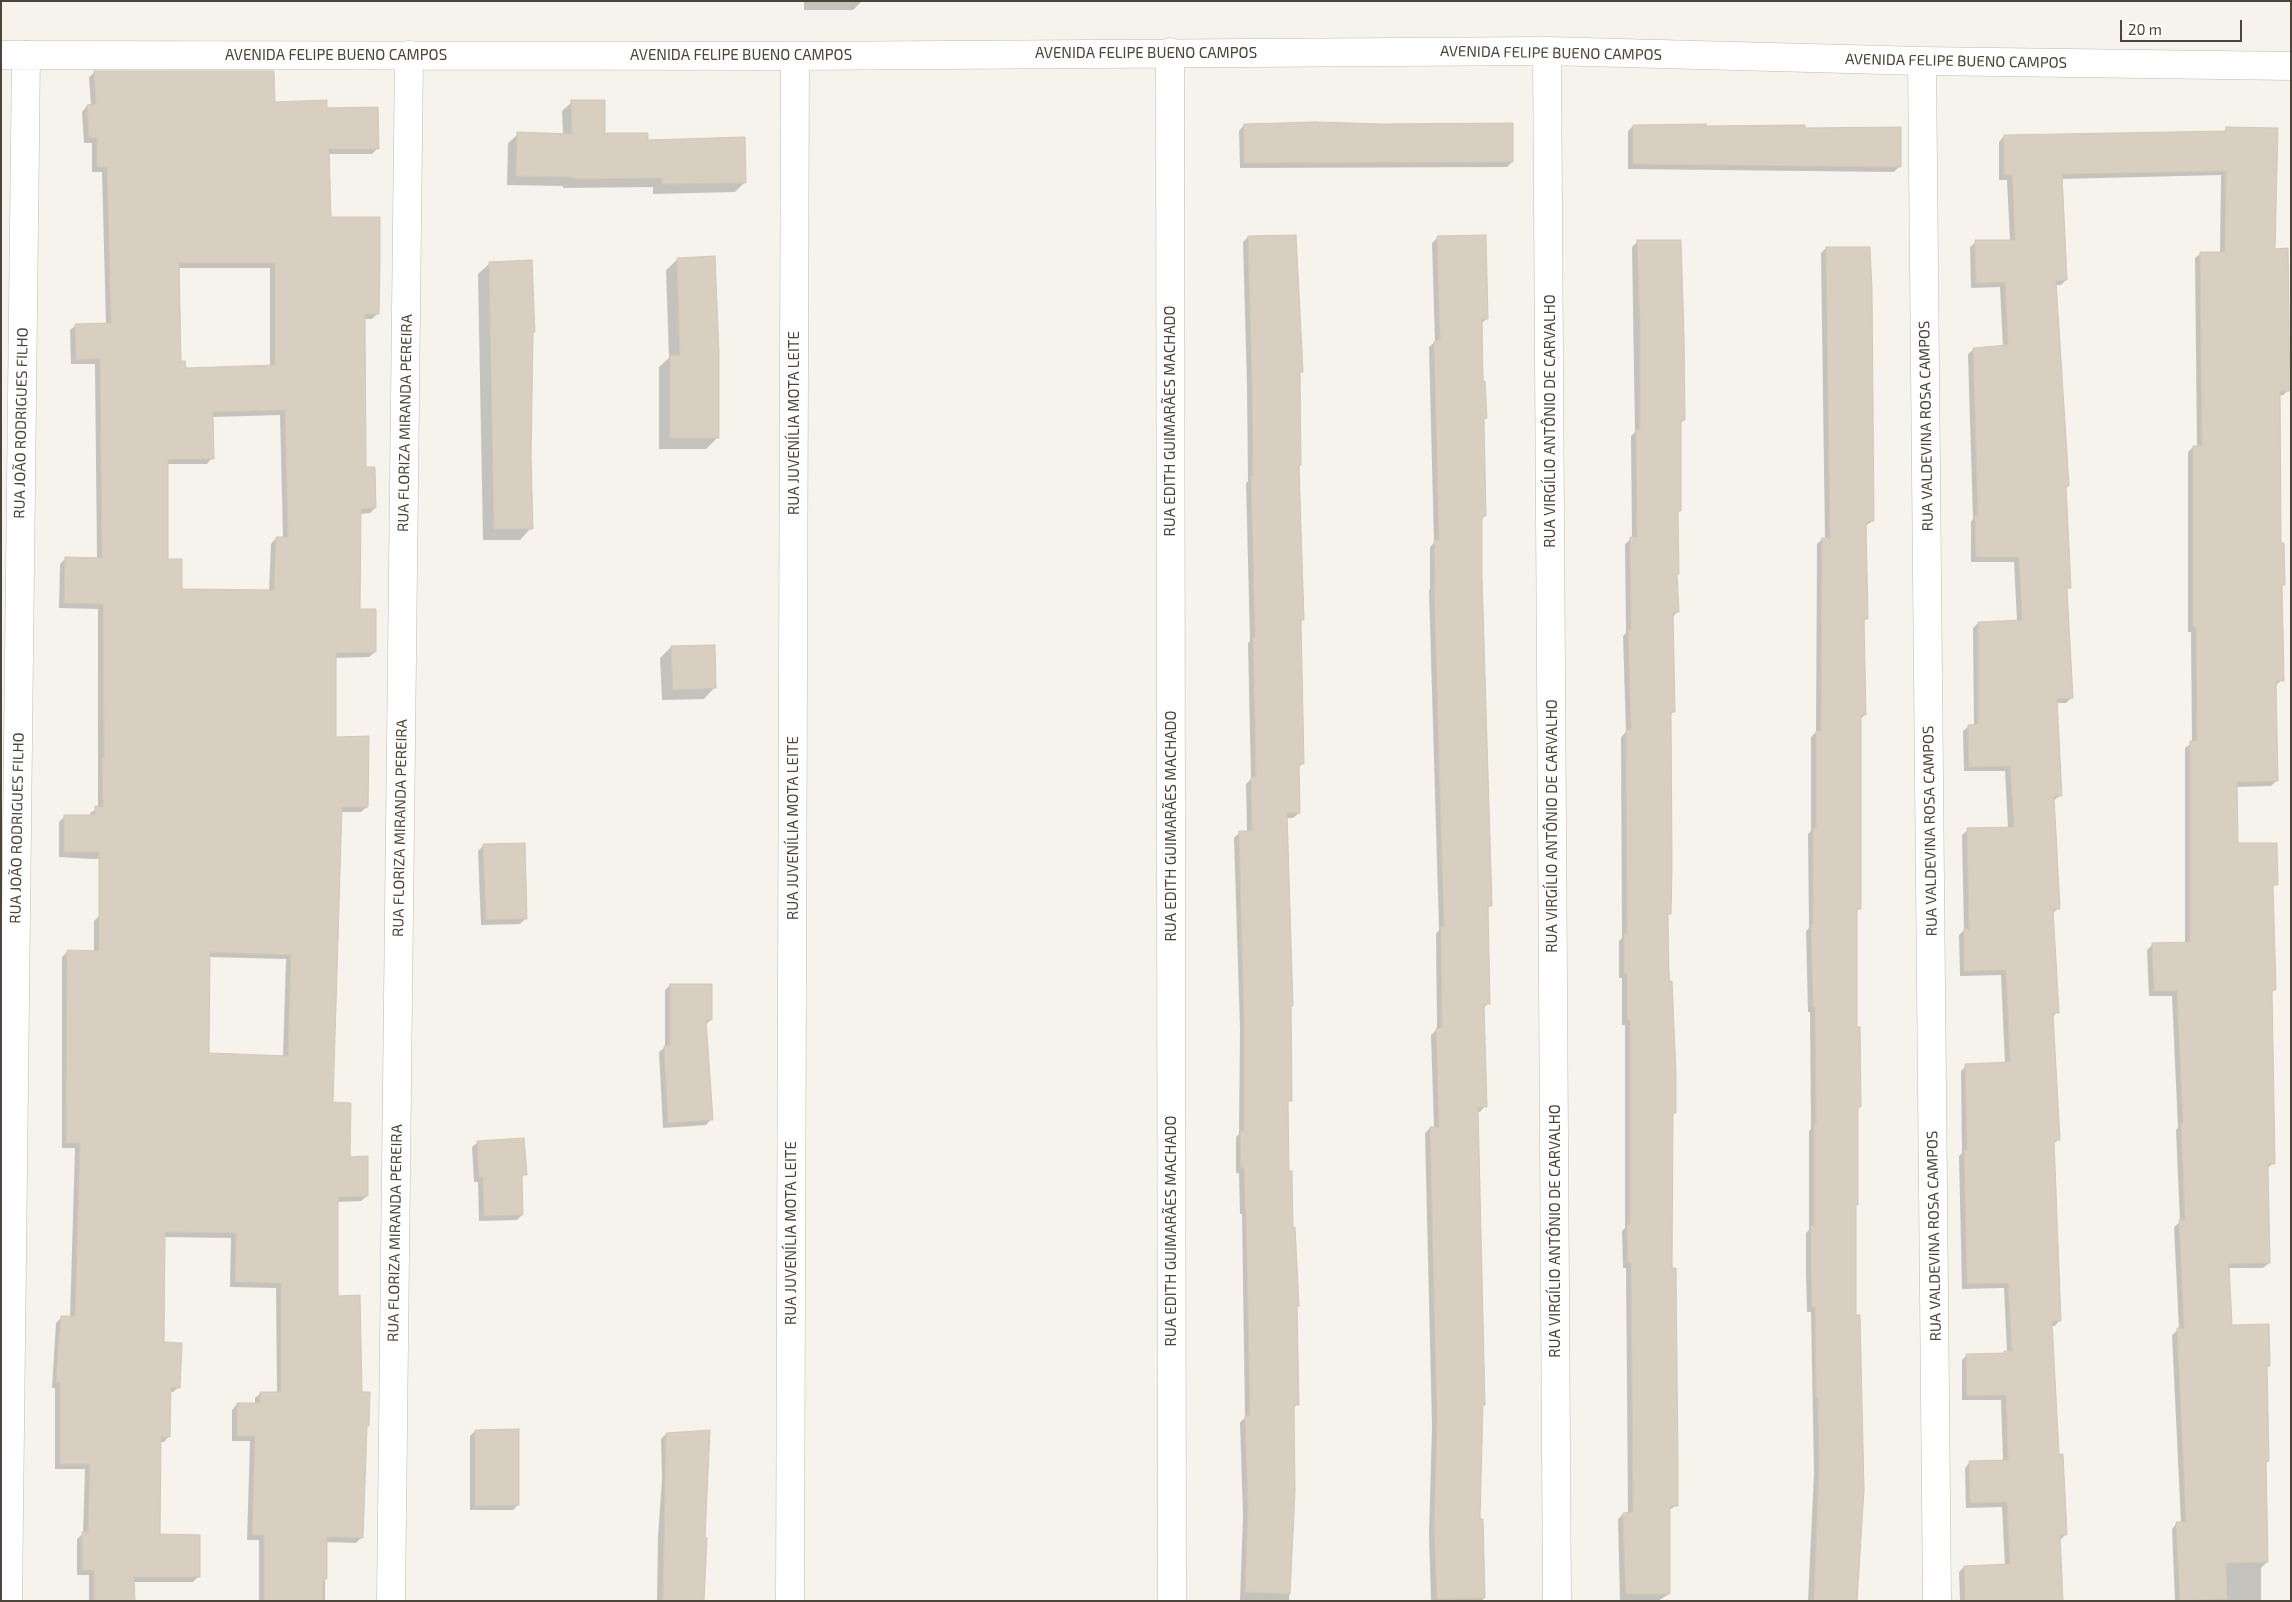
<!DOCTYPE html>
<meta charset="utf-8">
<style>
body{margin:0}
#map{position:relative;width:2292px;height:1602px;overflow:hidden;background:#f6f3ec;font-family:"Exo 2",sans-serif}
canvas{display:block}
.frame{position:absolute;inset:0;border:2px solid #4b4439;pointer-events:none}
.scale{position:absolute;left:2120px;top:20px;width:122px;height:22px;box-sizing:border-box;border:2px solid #4b4439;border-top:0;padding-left:6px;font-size:15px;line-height:18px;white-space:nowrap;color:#4b4439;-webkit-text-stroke:4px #fff;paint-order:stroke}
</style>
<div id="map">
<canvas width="2292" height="1602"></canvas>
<div class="frame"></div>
<div class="scale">20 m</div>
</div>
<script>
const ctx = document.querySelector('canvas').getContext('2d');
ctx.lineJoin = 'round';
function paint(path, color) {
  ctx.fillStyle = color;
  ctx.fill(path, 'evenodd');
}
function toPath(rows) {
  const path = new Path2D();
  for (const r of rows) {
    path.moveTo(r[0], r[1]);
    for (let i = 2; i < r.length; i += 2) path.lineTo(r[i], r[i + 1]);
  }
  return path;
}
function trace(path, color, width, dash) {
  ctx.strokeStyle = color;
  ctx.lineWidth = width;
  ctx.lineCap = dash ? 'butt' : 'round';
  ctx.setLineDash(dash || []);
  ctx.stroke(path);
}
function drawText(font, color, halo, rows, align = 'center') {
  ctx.font = font + ' "Exo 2",sans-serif';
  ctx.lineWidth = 5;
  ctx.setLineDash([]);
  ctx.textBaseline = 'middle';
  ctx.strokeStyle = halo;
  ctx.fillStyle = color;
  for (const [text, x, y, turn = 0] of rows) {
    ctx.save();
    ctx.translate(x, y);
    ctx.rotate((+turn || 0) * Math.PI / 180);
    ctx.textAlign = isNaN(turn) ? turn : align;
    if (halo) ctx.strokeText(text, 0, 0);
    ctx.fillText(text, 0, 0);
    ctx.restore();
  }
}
const shadow = toPath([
 [804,1,862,1,853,10,804,10],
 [95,72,274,104,326,109,377,149,372,154,328,154,330,218,378,313,372,319,364,319,364,469,375,508,370,513,360,514,359,610,375,652,369,657,334,658,335,738,367,807,361,812,340,812,332,1104,349,1158,367,1196,361,1201,337,1202,336,1297,362,1537,356,1543,325,1542,325,1601,259,1601,259,1540,247,1540,250,1441,232,1441,232,1410,237,1404,255,1404,255,1398,261,1393,277,1393,276,1288,230,1287,231,1238,163,1237,162,1343,179,1387,173,1392,170,1392,169,1436,164,1442,160,1442,159,1536,199,1576,193,1582,133,1582,133,1601,89,1601,89,1575,77,1575,77,1539,83,1534,85,1469,55,1469,55,1388,52,1388,56,1323,62,1317,70,1318,75,1148,62,1148,62,957,67,952,94,952,94,921,100,915,204,856,93,859,59,857,59,822,65,816,90,817,90,813,98,808,98,609,59,608,60,564,65,559,97,559,95,364,71,364,70,330,76,325,106,324,102,172,92,172,92,143,84,143,82,112,87,106,91,106,89,77],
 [178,268,270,268,270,366,184,369,180,362],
 [280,415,283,538,276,538,271,544,269,591,180,590,167,560,167,464,207,464,212,458,212,417],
 [209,957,286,959,283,1057,208,1054],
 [572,102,604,134,745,182,735,192,653,194,653,187,563,188,563,186,507,185,508,143,518,134,563,135,562,111],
 [1244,125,1512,162,1507,167,1240,168,1239,131],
 [1633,126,1804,126,1804,129,1900,166,1894,172,1628,169,1628,131],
 [2227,128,2274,250,2289,390,2283,395,2279,396,2280,544,2283,584,2280,587,2282,680,2275,686,2277,780,2271,786,2236,787,2237,844,2276,884,2272,888,2275,989,2270,994,2274,1163,2266,1169,2269,1263,2263,1268,2228,1268,2230,1327,2269,1366,2266,1368,2268,1461,2265,1464,2267,1562,2261,1568,2261,1601,2175,1601,2172,1529,2177,1523,2181,1523,2172,1335,2179,1329,2174,1227,2180,1222,2176,1130,2178,1128,2172,996,2149,996,2147,950,2152,945,2185,944,2185,748,2192,743,2191,632,2188,632,2188,452,2193,447,2197,447,2195,258,2201,253,2220,253,2221,175,2061,179,2066,280,2061,285,2055,285,2068,486,2065,489,2069,587,2066,591,2071,698,2066,703,2056,703,2061,795,2053,801,2059,908,2052,914,2057,1012,2052,1018,2058,1140,2053,1144,2060,1320,2055,1326,2051,1326,2058,1456,2066,1534,2060,1540,2062,1601,1960,1601,1959,1572,1964,1567,2005,1566,2002,1507,1966,1508,1965,1468,1970,1462,2003,1461,2001,1400,1962,1400,1962,1360,1967,1355,2002,1354,2007,1352,2004,1288,1962,1289,1959,1156,1962,1153,1961,1071,1966,1066,2005,1063,2001,975,1960,976,1959,935,1964,930,1962,835,1968,830,2008,828,2005,771,1964,771,1963,731,1969,726,1974,726,1973,628,1978,623,2017,621,2014,562,1971,562,1971,522,1973,519,1968,354,1974,349,2003,347,2000,287,1971,288,1970,247,1976,242,2010,241,2007,180,1999,180,1999,142,2004,136,2223,132],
 [1248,237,1302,371,1298,375,1297,467,1303,619,1300,622,1302,764,1298,768,1299,813,1293,818,1286,818,1292,1005,1290,1007,1290,1100,1287,1104,1288,1172,1296,1307,1297,1404,1293,1409,1294,1492,1289,1601,1240,1601,1243,1516,1240,1422,1245,1418,1242,1214,1240,1214,1239,1173,1236,1173,1236,1137,1239,1134,1240,1029,1234,838,1239,833,1247,832,1246,784,1251,779,1248,643,1250,641,1246,483,1248,481,1247,386,1243,242],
 [1438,237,1487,318,1481,324,1482,382,1485,418,1483,421,1485,516,1481,519,1481,577,1490,906,1487,909,1488,1003,1483,1009,1485,1106,1480,1112,1477,1112,1481,1406,1478,1520,1483,1560,1483,1601,1431,1601,1429,1534,1432,1427,1425,1133,1430,1128,1434,1128,1431,1035,1437,1029,1436,934,1439,930,1429,590,1430,589,1430,547,1434,543,1429,347,1435,342,1432,243],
 [1637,242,1684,420,1679,425,1680,510,1677,513,1678,573,1676,575,1677,612,1672,618,1674,711,1670,715,1670,913,1667,916,1675,1113,1672,1115,1671,1269,1677,1505,1669,1510,1669,1594,1658,1601,1620,1601,1618,1519,1623,1514,1628,1514,1626,1268,1623,1268,1622,1231,1625,1228,1625,1025,1622,1025,1622,978,1619,978,1619,941,1622,938,1621,737,1626,732,1623,636,1626,633,1625,544,1632,538,1631,436,1635,432,1632,247],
 [1826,248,1873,521,1865,526,1867,618,1863,622,1865,715,1860,719,1859,909,1856,912,1856,1028,1859,1107,1857,1109,1857,1204,1855,1207,1855,1316,1863,1490,1856,1601,1808,1601,1814,1473,1811,1312,1807,1312,1806,1274,1806,1233,1809,1230,1809,1131,1811,1129,1810,1012,1808,1012,1806,931,1809,928,1808,834,1811,831,1811,737,1816,732,1817,544,1822,539,1825,539,1821,253],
 [678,259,717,438,706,449,659,449,659,367,669,358,666,270],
 [490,263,532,333,530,457,531,528,520,540,483,540,478,274],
 [671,647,715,687,704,699,662,700,660,658],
 [483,846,525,919,520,924,481,925,478,851],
 [670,985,711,1020,705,1025,711,1119,706,1125,663,1128,659,1052,665,1047,665,990],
 [478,1142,525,1174,521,1179,522,1215,517,1220,479,1221,478,1182,474,1182,472,1147],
 [475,1431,518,1505,513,1510,470,1510,470,1436],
 [666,1434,703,1539,706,1539,705,1574,702,1577,703,1601,657,1601,658,1537,662,1479,661,1439]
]);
const building = toPath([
 [94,71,274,71,275,102,327,100,327,108,378,107,379,149,329,149,331,217,380,217,380,263,379,314,365,314,366,467,375,467,376,508,361,509,360,609,376,609,376,652,336,653,336,737,369,736,368,807,342,807,333,1102,351,1103,350,1157,368,1156,368,1196,338,1197,338,1296,360,1295,362,1392,370,1392,369,1426,367,1426,363,1538,327,1537,327,1579,323,1579,323,1601,264,1601,264,1535,252,1535,255,1436,237,1436,237,1403,260,1403,260,1392,281,1392,281,1283,235,1282,236,1233,165,1232,164,1342,182,1343,180,1388,171,1387,170,1437,161,1437,160,1534,200,1535,200,1577,134,1577,135,1601,94,1601,94,1570,82,1570,82,1532,88,1532,90,1464,60,1464,60,1383,56,1383,59,1337,61,1316,75,1316,80,1143,66,1143,67,950,99,951,99,852,64,852,64,815,95,815,95,806,103,807,102,758,104,758,103,604,64,603,65,557,102,558,100,359,76,360,75,324,111,323,107,167,97,167,97,138,89,138,87,105,96,104,94,71],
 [179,263,275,263,275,365,186,368,185,361,181,361,179,263],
 [285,410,288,537,276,537,274,590,182,589,182,559,168,559,168,459,214,459,213,412,285,410],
 [210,952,291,955,288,1056,209,1053,210,952],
 [571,100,605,100,605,133,648,133,648,140,745,137,746,183,662,184,662,178,572,179,572,177,516,176,517,132,572,134,571,100],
 [1315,122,1382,124,1513,123,1513,162,1244,163,1244,124,1315,122],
 [1706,124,1706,126,1805,125,1805,128,1901,127,1901,167,1633,164,1633,125,1706,124],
 [2226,127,2278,128,2275,249,2288,248,2290,391,2280,391,2281,543,2284,543,2285,585,2282,585,2284,681,2276,681,2278,781,2237,782,2238,843,2277,843,2278,885,2273,885,2276,990,2272,990,2275,1164,2268,1164,2270,1263,2229,1264,2232,1325,2269,1324,2270,1366,2267,1366,2269,1461,2266,1461,2268,1562,2226,1563,2227,1599,2180,1601,2176,1522,2186,1522,2177,1328,2184,1328,2179,1220,2185,1220,2181,1123,2183,1123,2177,991,2154,991,2152,943,2190,942,2190,741,2197,741,2196,627,2193,627,2193,446,2202,446,2200,252,2225,252,2226,171,2062,174,2067,280,2056,281,2069,486,2066,486,2071,588,2067,588,2073,698,2057,699,2062,796,2054,796,2060,909,2053,909,2059,1013,2053,1013,2060,1140,2054,1140,2061,1321,2052,1321,2059,1454,2063,1454,2067,1535,2060,1535,2063,1601,1965,1601,1964,1566,2010,1564,2007,1502,1970,1503,1969,1461,2008,1460,2006,1395,1967,1396,1966,1354,2004,1353,2004,1351,2012,1351,2008,1283,1967,1284,1964,1150,1967,1150,1965,1064,2010,1062,2006,970,1964,971,1964,929,1969,929,1967,828,2014,827,2010,766,1969,767,1968,725,1978,724,1978,622,2022,620,2019,557,1976,557,1975,516,1978,515,1973,348,2008,345,2005,282,1976,283,1975,240,2015,240,2012,175,2004,175,2004,135,2226,131,2226,127],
 [1296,235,1303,372,1300,372,1301,465,1299,466,1304,620,1301,620,1304,764,1299,764,1300,813,1287,813,1293,1006,1291,1006,1292,1101,1288,1101,1289,1171,1292,1171,1293,1228,1295,1227,1299,1306,1297,1306,1299,1405,1294,1405,1295,1492,1290,1594,1245,1592,1248,1510,1245,1416,1250,1416,1246,1209,1245,1209,1244,1168,1241,1168,1240,1131,1244,1131,1244,1023,1239,831,1252,831,1251,777,1256,777,1253,637,1255,637,1251,476,1253,476,1252,380,1248,236,1296,235],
 [1486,235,1488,319,1482,319,1483,381,1485,381,1487,418,1484,419,1486,516,1482,516,1482,577,1492,906,1488,906,1490,1004,1484,1004,1487,1107,1478,1107,1485,1405,1483,1405,1480,1519,1483,1519,1485,1598,1437,1599,1434,1529,1437,1421,1430,1127,1439,1127,1436,1028,1442,1028,1441,927,1444,927,1434,584,1435,584,1434,540,1439,540,1434,341,1440,340,1437,236,1486,235],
 [1637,240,1681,240,1684,338,1685,420,1681,420,1681,511,1678,511,1679,574,1677,574,1679,612,1673,613,1675,712,1671,712,1672,867,1671,914,1668,914,1669,981,1672,981,1676,1074,1676,1113,1673,1113,1672,1268,1676,1268,1678,1465,1678,1506,1670,1506,1670,1594,1626,1594,1624,1552,1623,1513,1633,1512,1631,1263,1628,1263,1627,1224,1630,1224,1630,1020,1627,1020,1627,973,1624,973,1624,934,1627,934,1626,730,1631,730,1628,629,1631,629,1630,537,1637,537,1636,429,1640,429,1640,322,1637,240],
 [1826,247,1870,247,1872,290,1874,521,1866,522,1868,619,1864,619,1866,715,1861,715,1861,909,1857,909,1857,1027,1860,1027,1861,1107,1858,1107,1858,1205,1856,1205,1856,1315,1860,1315,1864,1490,1857,1601,1814,1601,1819,1467,1818,1397,1816,1397,1815,1307,1812,1307,1811,1268,1811,1226,1814,1226,1814,1124,1816,1124,1815,1007,1813,1007,1811,924,1813,924,1813,828,1816,828,1816,731,1821,731,1822,538,1830,538,1826,247],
 [715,256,719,354,719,438,670,438,670,355,680,355,677,258,715,256],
 [532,260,535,332,533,332,531,457,533,529,494,529,489,262,532,260],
 [715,645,716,688,673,690,671,646,715,645],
 [525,843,527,919,486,920,483,844,525,843],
 [670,984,712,984,712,1020,706,1020,713,1120,668,1123,664,1046,670,1045,670,984],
 [524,1138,527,1175,522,1175,523,1215,484,1216,483,1177,479,1177,477,1141,524,1138],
 [519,1429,519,1505,475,1506,475,1430,519,1429],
 [710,1430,705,1537,707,1538,704,1601,663,1601,666,1433,710,1430]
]);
const minor = toPath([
 [1547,51,1557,1601],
 [1170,52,1172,1601],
 [1,55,795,56,1547,51,1922,61,2291,66],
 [1922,61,1937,1601],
 [8,1601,26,55],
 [391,1601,409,55],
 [790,1601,795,56]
]);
const streetNames = [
 ["AVENIDA FELIPE BUENO CAMPOS",1146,53],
 ["AVENIDA FELIPE BUENO CAMPOS",1551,53,1],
 ["AVENIDA FELIPE BUENO CAMPOS",336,55],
 ["AVENIDA FELIPE BUENO CAMPOS",741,55],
 ["AVENIDA FELIPE BUENO CAMPOS",1956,61,1],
 ["RUA EDITH GUIMARÃES MACHADO",1170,421,-90],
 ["RUA VIRGÍLIO ANTÔNIO DE CARVALHO",1550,421,-90],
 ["RUA JOÃO RODRIGUES FILHO",21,423,-89],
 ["RUA FLORIZA MIRANDA PEREIRA",405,423,-89],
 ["RUA JUVENÍLIA MOTA LEITE",794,423,-90],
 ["RUA VALDEVINA ROSA CAMPOS",1926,426,-91],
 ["RUA EDITH GUIMARÃES MACHADO",1171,826,-90],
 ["RUA VIRGÍLIO ANTÔNIO DE CARVALHO",1552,826,-90],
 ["RUA JOÃO RODRIGUES FILHO",17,828,-89],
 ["RUA FLORIZA MIRANDA PEREIRA",400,828,-89],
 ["RUA JUVENÍLIA MOTA LEITE",793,828,-90],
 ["RUA VALDEVINA ROSA CAMPOS",1930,831,-91],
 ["RUA EDITH GUIMARÃES MACHADO",1171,1231,-90],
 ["RUA VIRGÍLIO ANTÔNIO DE CARVALHO",1555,1231,-90],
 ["RUA FLORIZA MIRANDA PEREIRA",395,1233,-89],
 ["RUA JUVENÍLIA MOTA LEITE",791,1233,-90],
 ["RUA VALDEVINA ROSA CAMPOS",1934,1236,-91]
];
paint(shadow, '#0003');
paint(building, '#d8cfc1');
trace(building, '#d3c7b4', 1);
trace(minor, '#c2bbae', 29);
trace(minor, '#fff', 28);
drawText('15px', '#4b4439', '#fff', streetNames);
</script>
